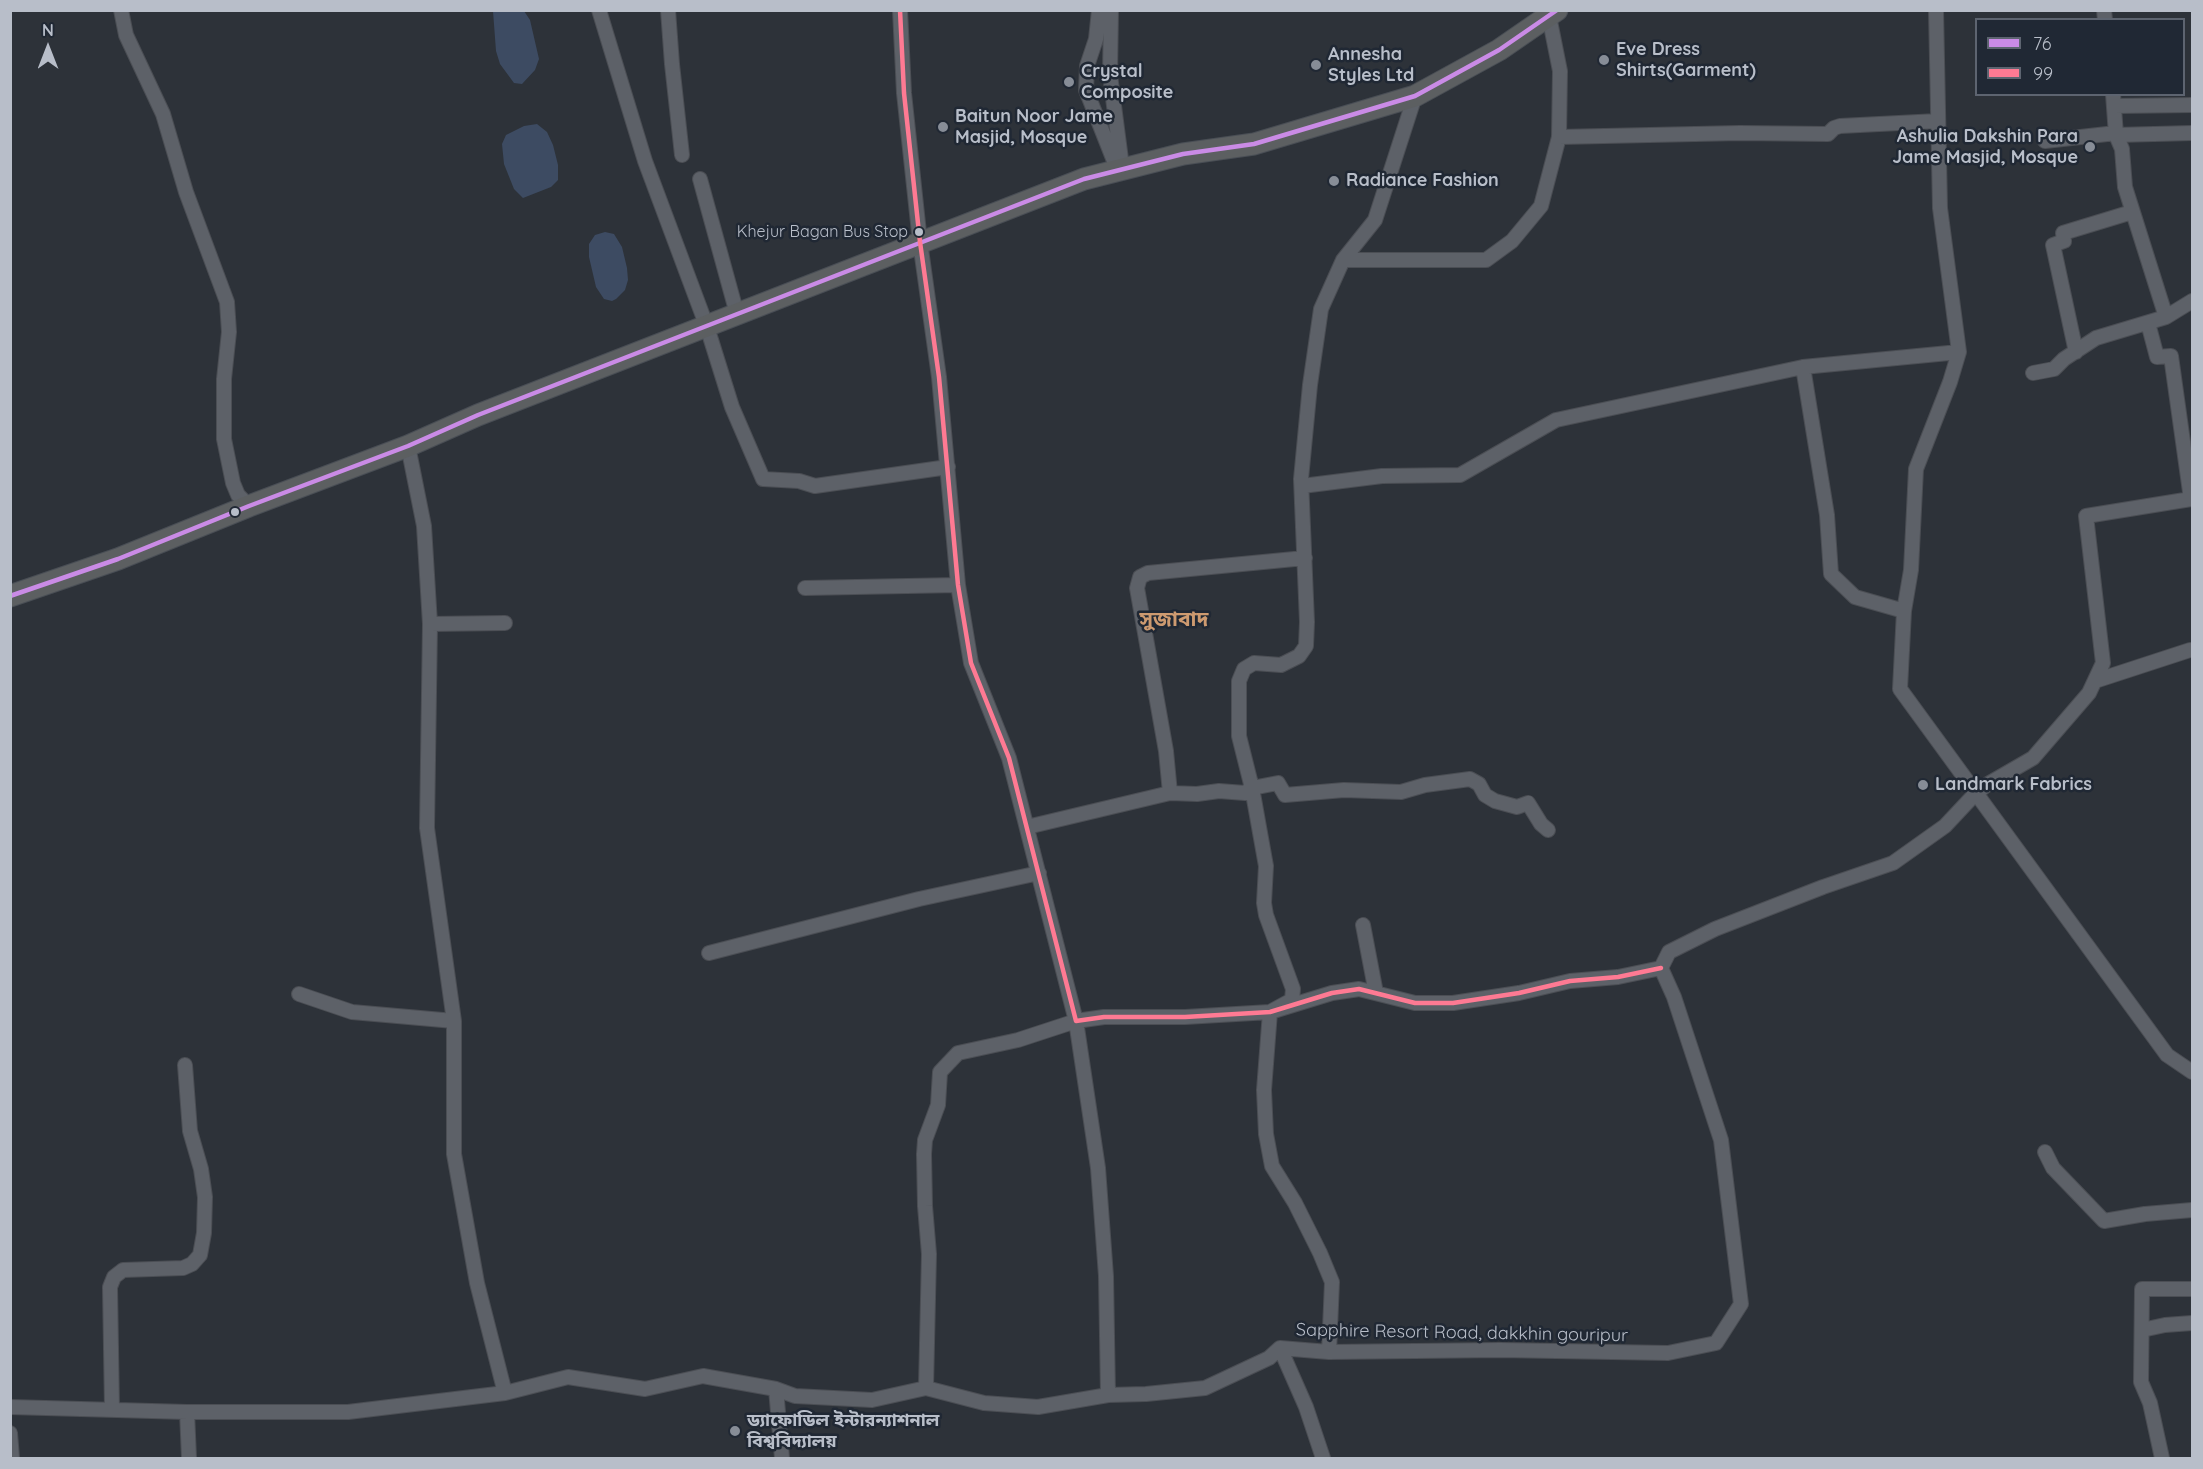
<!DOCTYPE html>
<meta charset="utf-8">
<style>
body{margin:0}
#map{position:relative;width:2203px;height:1469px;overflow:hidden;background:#2d3239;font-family:Quicksand,sans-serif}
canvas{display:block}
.frame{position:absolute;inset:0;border:12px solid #b8bec9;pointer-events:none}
.legend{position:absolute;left:1975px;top:18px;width:210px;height:78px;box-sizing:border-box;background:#202834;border:2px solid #5d6470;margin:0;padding:8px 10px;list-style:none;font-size:18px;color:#b8bec9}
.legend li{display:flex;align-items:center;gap:12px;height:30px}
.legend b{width:30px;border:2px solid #5d6470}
.north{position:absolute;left:18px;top:18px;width:60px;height:60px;-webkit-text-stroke:4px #202834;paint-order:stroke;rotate:0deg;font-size:16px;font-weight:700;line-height:24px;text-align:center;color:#b8bec9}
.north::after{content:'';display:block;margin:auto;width:21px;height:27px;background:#b8bec9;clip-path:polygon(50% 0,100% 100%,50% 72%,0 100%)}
</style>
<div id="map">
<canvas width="2203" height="1469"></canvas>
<div class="frame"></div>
<ul class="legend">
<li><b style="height:8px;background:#ca8be6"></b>76</li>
<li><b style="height:8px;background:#fe7a93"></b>99</li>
</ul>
<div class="north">N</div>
</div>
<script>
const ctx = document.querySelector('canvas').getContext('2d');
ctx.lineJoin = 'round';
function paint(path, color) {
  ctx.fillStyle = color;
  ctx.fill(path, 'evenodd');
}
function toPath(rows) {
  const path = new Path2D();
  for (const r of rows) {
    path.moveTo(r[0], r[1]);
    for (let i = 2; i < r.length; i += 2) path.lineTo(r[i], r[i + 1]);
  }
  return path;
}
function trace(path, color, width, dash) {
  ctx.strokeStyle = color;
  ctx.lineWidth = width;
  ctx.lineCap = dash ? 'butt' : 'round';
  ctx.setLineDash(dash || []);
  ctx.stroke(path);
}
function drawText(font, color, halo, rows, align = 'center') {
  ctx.font = font + ' Quicksand,"Noto Sans Bengali",sans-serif';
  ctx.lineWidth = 5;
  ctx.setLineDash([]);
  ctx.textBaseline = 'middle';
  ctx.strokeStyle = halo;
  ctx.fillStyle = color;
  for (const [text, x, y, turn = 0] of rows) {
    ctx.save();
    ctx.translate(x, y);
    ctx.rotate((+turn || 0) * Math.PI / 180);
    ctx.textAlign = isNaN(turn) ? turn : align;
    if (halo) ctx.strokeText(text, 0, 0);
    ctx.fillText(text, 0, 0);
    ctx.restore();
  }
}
const water = toPath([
 [493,11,524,11,530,20,539,59,535,70,522,84,514,83,500,64,496,51],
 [537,124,547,132,553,145,558,165,558,180,551,187,523,198,514,189,504,164,502,144,506,135,524,126],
 [605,232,614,234,622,247,627,268,628,280,625,290,616,299,612,301,604,299,596,287,589,257,589,244,595,235]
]);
const minor = toPath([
 [121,10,126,35,163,114,186,192,227,302,229,332,224,379,224,439,233,483,238,495,249,506],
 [599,10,645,161,707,327,732,407,763,479,799,481,815,486,948,467],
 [668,10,672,64,682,155],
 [900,10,904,93,920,242,939,377,958,585,971,663,1009,758,1076,1021,1104,1017,1185,1017,1270,1012,1332,993,1359,989,1415,1003,1453,1003,1519,993,1570,981,1618,977,1661,968],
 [1099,10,1096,39,1087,66,1086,90,1118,171],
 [1111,10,1110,75,1122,167],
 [1936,10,1940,208,1959,352,1950,382,1916,469,1911,570,1904,611,1900,689,2167,1055,2192,1072],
 [2104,10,2105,20],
 [2114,106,2192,105],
 [2116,135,2192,133],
 [1559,137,1740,133,1828,134,1834,128,1840,126,1938,121],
 [2045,141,2116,133],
 [700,179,737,314],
 [1343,260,1486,260,1512,241,1541,206,1559,137,1560,71,1549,16],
 [2166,317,2192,301],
 [2076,352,2053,245,2064,241,2063,233,2132,212],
 [1803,367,1827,515,1831,574,1855,597,1904,611],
 [2033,373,2054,369,2064,359,2096,338,2166,317,2125,187,2122,149,2116,135,2113,94],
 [408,446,424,526,430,624,427,828,454,1021,454,1154,477,1283,505,1393],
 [1302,486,1382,476,1460,475,1556,420,1803,367,1959,352],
 [805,588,958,585],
 [430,624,505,623],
 [2095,681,2190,650],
 [1170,793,1197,794,1219,791,1245,793,1252,788,1278,783,1285,795,1344,790,1401,792,1425,785,1470,779,1479,784,1485,795,1495,801,1517,807,1528,803,1541,824,1548,830],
 [1027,827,1170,793,1166,751,1137,588,1140,577,1148,573,1305,558],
 [1363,925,1376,993],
 [709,953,919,899,1039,873],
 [299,994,352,1012,454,1021],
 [2045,1152,2053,1168,2104,1221,2145,1214,2192,1210],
 [2142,1330,2165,1325,2192,1323],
 [1280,1348,1306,1407,1323,1458],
 [1329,1352,1332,1282,1320,1253,1295,1203,1272,1166,1266,1134,1264,1090,1270,1012,1292,1000,1293,989,1266,915,1264,903,1266,866,1252,788,1239,736,1239,681,1244,669,1254,663,1281,665,1299,656,1306,646,1307,622,1301,479,1310,385,1321,309,1343,260,1375,220,1415,96],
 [926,1388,929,1254,925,1206,924,1154,925,1140,938,1105,940,1072,958,1053,1018,1040,1076,1021,1098,1168,1106,1276,1108,1395],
 [776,1389,782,1458],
 [10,1407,187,1412,348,1412,505,1393,568,1377,645,1389,703,1376,776,1389,795,1396,872,1400,926,1388,984,1403,1038,1407,1108,1395,1146,1394,1205,1388,1269,1358,1280,1348,1329,1352,1500,1350,1668,1353,1716,1343,1741,1304,1721,1140,1674,997,1661,968,1669,952,1715,929,1823,887,1893,863,1945,826,1975,794,1988,784,2033,758,2089,693,2103,663,2086,516,2191,499,2171,356,2157,357,2148,323],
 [112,1409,110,1287,114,1277,123,1270,183,1268,192,1264,200,1255,204,1233,205,1197,201,1169,190,1131,185,1065],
 [187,1412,189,1458],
 [10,1433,12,1458],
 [2162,1458,2150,1403,2141,1382,2142,1289,2192,1289]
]);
const highway = toPath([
 [10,596,118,559,249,506,408,446,478,415,1084,179,1183,154,1254,144,1415,96,1499,50,1557,10]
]);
const bus1 = toPath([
 [10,596,118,559,249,506,408,446,478,415,1084,179,1183,154,1254,144,1415,96,1499,50,1557,10]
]);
const bus2 = toPath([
 [900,10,904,93,920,242,939,377,958,585,971,663,1009,758,1076,1021,1104,1017,1185,1017,1270,1012,1332,993,1359,989,1415,1003,1453,1003,1519,993,1570,981,1618,977,1661,968]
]);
const markers = [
 [1604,60,6,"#878d97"],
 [1316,65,6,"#878d97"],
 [1069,82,6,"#878d97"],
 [943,127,6,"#878d97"],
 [2090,147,6,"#878d97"],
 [1334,181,6,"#878d97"],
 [919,232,5,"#b8bec9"],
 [235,512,5,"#b8bec9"],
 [1923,785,6,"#878d97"],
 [735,1431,6,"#878d97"]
];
const busNames = [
 ["Khejur Bagan Bus Stop",908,232]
];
const poiNames = [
 ["Eve Dress",1616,50],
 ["Shirts(Garment)",1616,71],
 ["Annesha",1328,55],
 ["Styles Ltd",1328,76],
 ["Crystal",1081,72],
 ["Composite",1081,93],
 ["Baitun Noor Jame",955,117],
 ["Masjid, Mosque",955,138],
 ["Ashulia Dakshin Para",2078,137,"right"],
 ["Jame Masjid, Mosque",2078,158,"right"],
 ["Radiance Fashion",1346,181],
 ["Landmark Fabrics",1935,785],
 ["ড্যাফোডিল ইন্টারন্যাশনাল",747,1421],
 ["বিশ্ববিদ্যালয়",747,1442]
];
const streetNames = [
 ["Sapphire Resort Road, dakkhin gouripur",1462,1333,1]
];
const quarterNames = [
 ["সুজাবাদ",1174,620]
];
paint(water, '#3d4b62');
trace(minor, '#4b4e54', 16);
trace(highway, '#494e55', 23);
trace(minor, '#5d6168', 14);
trace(highway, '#5c5f61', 21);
trace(bus1, '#ca8be6', 4.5);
trace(bus2, '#fe7a93', 4.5);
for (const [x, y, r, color] of markers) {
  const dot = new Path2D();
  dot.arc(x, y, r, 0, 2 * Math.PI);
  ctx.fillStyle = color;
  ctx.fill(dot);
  trace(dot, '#202834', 2);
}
drawText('16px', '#b8bec9', '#202834', busNames, 'right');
drawText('bold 18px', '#b8bec9', '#202834', poiNames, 'left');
drawText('18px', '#b8bec9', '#202834', streetNames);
drawText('bold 21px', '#cd9a70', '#202834', quarterNames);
</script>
